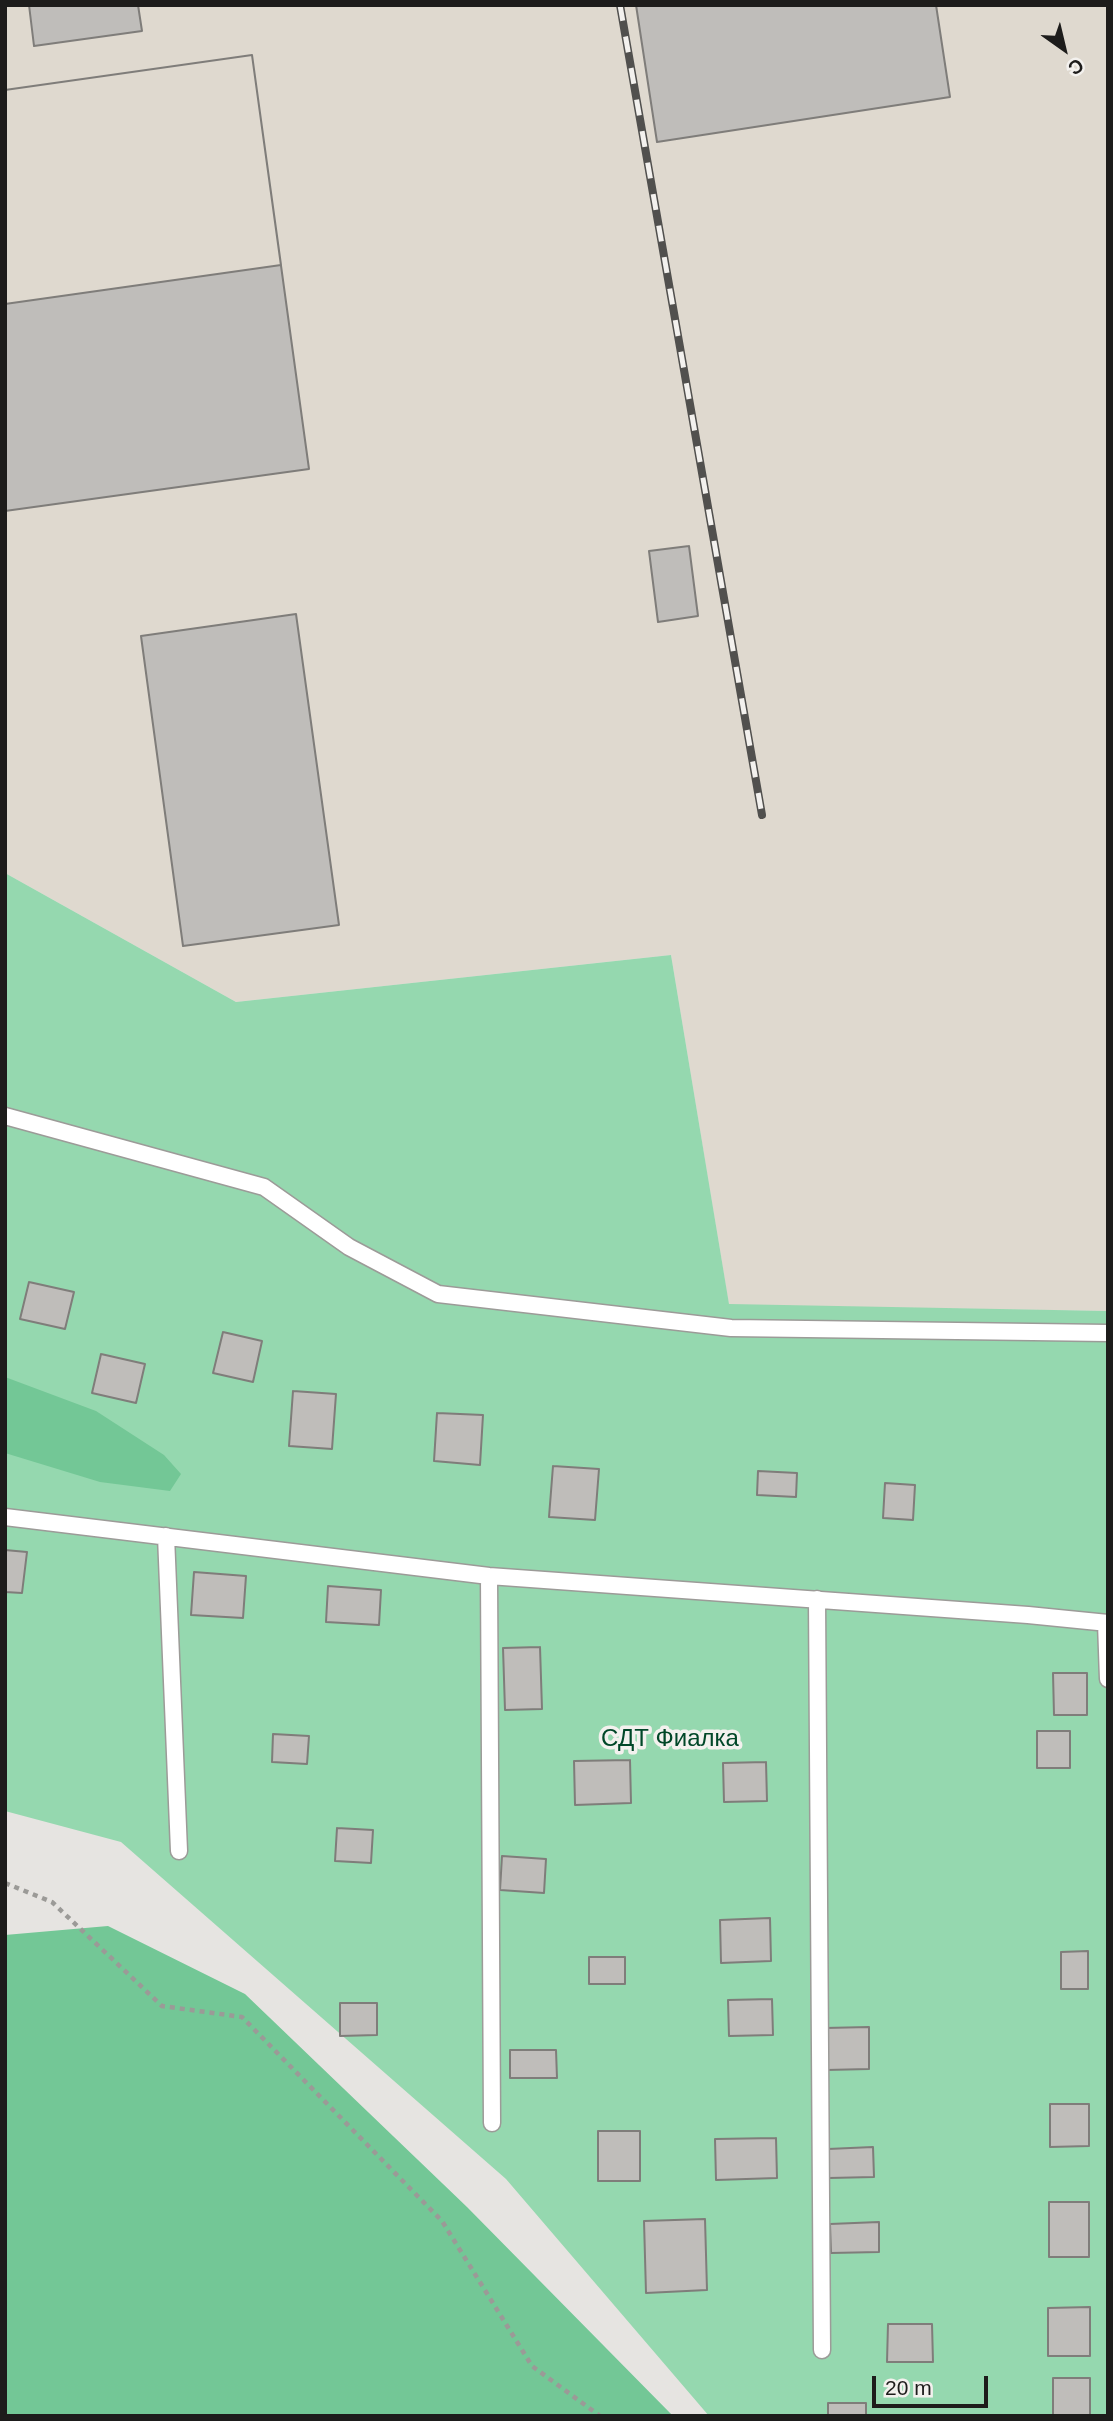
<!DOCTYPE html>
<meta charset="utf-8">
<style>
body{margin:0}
#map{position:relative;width:1113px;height:2421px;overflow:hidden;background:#e6e4e1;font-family:Arial,sans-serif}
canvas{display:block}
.frame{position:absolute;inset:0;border:7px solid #1d1c1b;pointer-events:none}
.north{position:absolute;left:1029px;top:14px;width:70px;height:70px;-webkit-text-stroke:5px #f3f1ee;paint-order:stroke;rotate:146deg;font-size:19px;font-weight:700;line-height:28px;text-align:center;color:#1d1c1b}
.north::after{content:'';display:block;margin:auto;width:24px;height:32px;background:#1d1c1b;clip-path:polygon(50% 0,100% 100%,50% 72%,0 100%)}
.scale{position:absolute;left:872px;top:2376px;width:116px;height:32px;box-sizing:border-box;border:4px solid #1d1c1b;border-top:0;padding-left:9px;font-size:21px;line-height:24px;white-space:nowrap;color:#1d1c1b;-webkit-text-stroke:5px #f3f1ee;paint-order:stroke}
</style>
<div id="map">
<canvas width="1113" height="2421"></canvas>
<div class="frame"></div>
<div class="north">С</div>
<div class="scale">20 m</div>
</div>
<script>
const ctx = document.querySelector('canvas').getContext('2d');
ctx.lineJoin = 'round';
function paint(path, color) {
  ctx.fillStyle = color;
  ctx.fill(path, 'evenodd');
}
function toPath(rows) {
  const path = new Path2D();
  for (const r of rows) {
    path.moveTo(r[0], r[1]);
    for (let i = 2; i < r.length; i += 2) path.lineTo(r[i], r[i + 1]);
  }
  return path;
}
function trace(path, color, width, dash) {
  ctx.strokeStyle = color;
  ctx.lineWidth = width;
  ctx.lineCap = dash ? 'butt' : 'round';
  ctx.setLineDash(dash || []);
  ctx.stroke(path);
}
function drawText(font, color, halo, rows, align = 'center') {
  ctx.font = font + ' Arial,sans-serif';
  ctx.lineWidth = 7;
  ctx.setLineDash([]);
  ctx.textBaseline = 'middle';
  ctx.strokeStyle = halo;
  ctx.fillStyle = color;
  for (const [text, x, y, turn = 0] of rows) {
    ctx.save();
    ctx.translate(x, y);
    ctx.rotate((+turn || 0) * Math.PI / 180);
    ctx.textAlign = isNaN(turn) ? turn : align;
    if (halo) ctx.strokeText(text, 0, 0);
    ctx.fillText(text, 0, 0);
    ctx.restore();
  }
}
const built = toPath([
 [5,5,1108,5,1108,1311,729,1305,671,955,236,1002,5,873]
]);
const green = toPath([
 [5,873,236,1002,671,955,729,1304,1108,1311,1108,2416,709,2416,506,2179,121,1842,5,1811]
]);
const forest = toPath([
 [5,1377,96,1411,164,1455,181,1474,170,1491,100,1482,5,1453],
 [108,1926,245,1994,467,2207,673,2416,5,2416,5,1935]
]);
const building = toPath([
 [29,5,138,5,142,31,34,46,29,5],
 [636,5,936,5,950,97,657,142,636,5],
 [252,55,281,265,5,304,5,90,252,55],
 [252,55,309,469,5,511,5,90,252,55],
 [689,546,698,616,658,622,649,551,689,546],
 [296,614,339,925,183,946,141,636,296,614],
 [29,1282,74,1292,65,1329,20,1319,29,1282],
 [223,1332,262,1341,253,1382,213,1373,223,1332],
 [101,1354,145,1364,136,1403,92,1393,101,1354],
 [293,1391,336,1394,332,1449,289,1446,293,1391],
 [437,1413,483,1415,480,1465,434,1461,437,1413],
 [553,1466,599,1469,595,1520,549,1517,553,1466],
 [758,1471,797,1473,796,1497,757,1495,758,1471],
 [885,1483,915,1485,913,1520,883,1518,885,1483],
 [5,1550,27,1552,22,1593,5,1592,5,1550],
 [194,1572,246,1576,243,1618,191,1615,194,1572],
 [328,1586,381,1590,379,1625,326,1622,328,1586],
 [540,1647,542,1709,505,1710,503,1648,540,1647],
 [1053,1673,1087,1673,1087,1715,1054,1715,1053,1673],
 [1037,1731,1070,1731,1070,1768,1037,1768,1037,1731],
 [273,1734,309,1736,307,1764,272,1762,273,1734],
 [630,1760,631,1803,575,1805,574,1761,630,1760],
 [766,1762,767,1801,724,1802,723,1763,766,1762],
 [337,1828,373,1830,371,1863,335,1861,337,1828],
 [502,1856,546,1859,544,1893,500,1890,502,1856],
 [770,1918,771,1961,721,1963,720,1920,770,1918],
 [1088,1951,1088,1989,1061,1989,1061,1952,1088,1951],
 [589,1957,625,1957,625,1984,589,1984,589,1957],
 [772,1999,773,2035,729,2036,728,2000,772,1999],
 [340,2003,377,2003,377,2035,340,2036,340,2003],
 [869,2027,869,2069,826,2070,825,2028,869,2027],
 [510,2050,556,2050,557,2078,510,2078,510,2050],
 [1050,2104,1089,2104,1089,2146,1050,2147,1050,2104],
 [598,2131,640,2131,640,2181,598,2181,598,2131],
 [776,2138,777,2178,716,2180,715,2139,776,2138],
 [873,2147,874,2177,829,2178,828,2149,873,2147],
 [1049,2202,1089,2202,1089,2257,1049,2257,1049,2202],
 [705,2219,707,2290,646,2293,644,2221,705,2219],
 [879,2222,879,2252,831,2253,830,2224,879,2222],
 [1090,2307,1090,2356,1048,2356,1048,2308,1090,2307],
 [888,2324,932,2324,933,2362,887,2362,888,2324],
 [1053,2378,1090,2378,1090,2416,1053,2416,1053,2378],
 [828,2403,866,2403,866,2416,828,2416,828,2403]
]);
const path = toPath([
 [5,1883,52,1902,162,2006,242,2017,442,2221,532,2366,600,2416]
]);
const lane = toPath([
 [5,1116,264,1187,349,1247,438,1294,731,1328,1108,1333],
 [5,1517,489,1576,1028,1615,1108,1623],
 [166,1536,179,1851],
 [489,1576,492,2123],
 [817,1599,822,2350],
 [1106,1623,1108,1679]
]);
const rail = toPath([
 [620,5,762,815]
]);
const parkNames = [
 ["СДТ Фиалка",670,1739]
];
paint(built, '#dfd9cf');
paint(green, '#95d8af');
paint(forest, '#73c796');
paint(building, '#bfbdba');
trace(building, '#7f7d7a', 2);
trace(lane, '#9c9b98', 19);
trace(path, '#9b9a97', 4.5, [5, 5]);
trace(lane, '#fff', 16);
trace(rail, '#51504e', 8);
trace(rail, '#f3f1ee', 5, [16]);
drawText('24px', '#014728', '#f3f1ee', parkNames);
</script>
